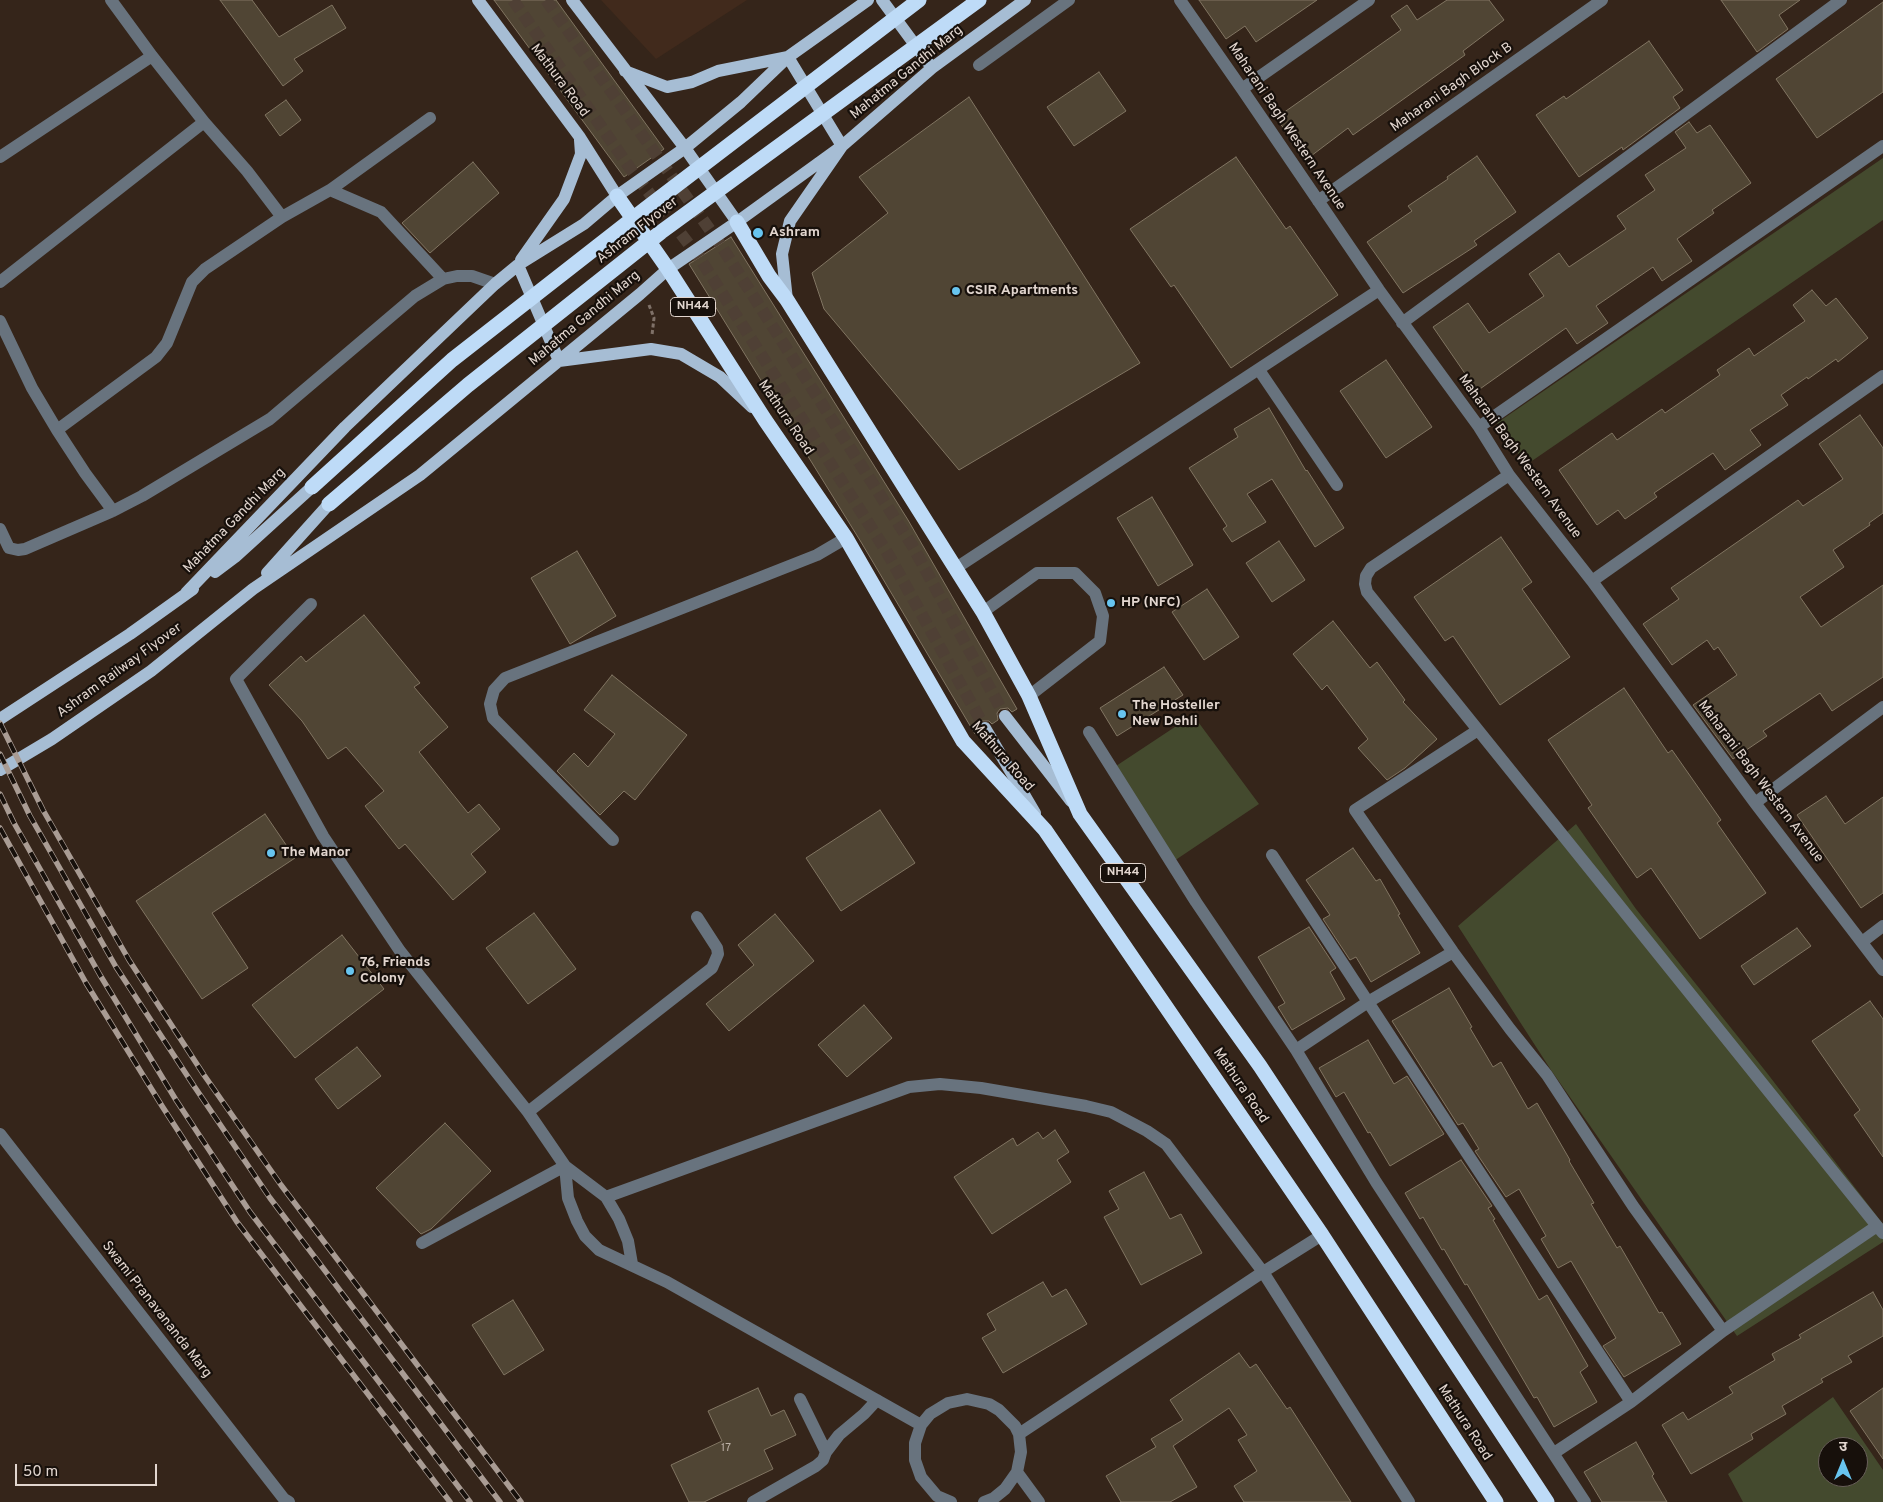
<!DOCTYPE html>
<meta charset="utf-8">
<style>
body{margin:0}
#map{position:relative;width:1883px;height:1502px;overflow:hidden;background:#35251a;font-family:Overpass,"Noto Sans Devanagari",sans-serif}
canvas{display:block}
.north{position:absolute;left:1818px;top:1437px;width:50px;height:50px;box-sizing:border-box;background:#17100b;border:1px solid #685f59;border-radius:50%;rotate:0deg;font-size:14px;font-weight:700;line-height:20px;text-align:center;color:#e2d6cf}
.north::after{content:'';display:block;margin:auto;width:18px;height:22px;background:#67c4ef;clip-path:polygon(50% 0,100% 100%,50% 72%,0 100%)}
.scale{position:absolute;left:15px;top:1464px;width:142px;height:22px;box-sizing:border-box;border:2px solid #e2d6cf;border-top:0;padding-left:6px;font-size:15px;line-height:18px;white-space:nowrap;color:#e2d6cf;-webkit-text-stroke:4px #17100b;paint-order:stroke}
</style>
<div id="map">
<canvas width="1883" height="1502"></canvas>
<div class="north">उ</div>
<div class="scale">50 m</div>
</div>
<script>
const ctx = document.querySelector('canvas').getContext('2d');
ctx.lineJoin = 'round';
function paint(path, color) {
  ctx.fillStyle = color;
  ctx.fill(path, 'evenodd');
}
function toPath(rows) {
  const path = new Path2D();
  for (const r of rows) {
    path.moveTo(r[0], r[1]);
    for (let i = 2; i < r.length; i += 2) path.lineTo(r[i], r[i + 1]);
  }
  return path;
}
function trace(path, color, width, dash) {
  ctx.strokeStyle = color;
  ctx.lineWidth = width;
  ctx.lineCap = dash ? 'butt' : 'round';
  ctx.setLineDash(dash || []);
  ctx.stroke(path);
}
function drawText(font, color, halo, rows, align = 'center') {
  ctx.font = font + ' Overpass,sans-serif';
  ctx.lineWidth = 4.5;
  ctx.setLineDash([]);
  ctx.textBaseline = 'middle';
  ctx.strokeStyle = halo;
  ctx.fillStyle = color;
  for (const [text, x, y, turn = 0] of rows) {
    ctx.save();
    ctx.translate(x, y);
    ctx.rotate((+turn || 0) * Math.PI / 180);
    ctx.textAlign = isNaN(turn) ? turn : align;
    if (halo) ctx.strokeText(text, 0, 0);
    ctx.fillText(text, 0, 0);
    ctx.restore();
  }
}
const built = toPath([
 [601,0,747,0,656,59]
]);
const green = toPath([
 [1883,158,1883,220,1526,465,1497,423],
 [1193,715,1259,804,1171,863,1113,768],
 [1576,824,1636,909,1767,1073,1883,1224,1883,1242,1737,1336,1551,1070,1458,926],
 [1833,1397,1883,1470,1883,1502,1743,1502,1728,1474],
 [1828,1447,1858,1447,1858,1477,1828,1477]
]);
const building = toPath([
 [220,0,252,0,279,37,332,5,346,28,294,59,303,71,283,86,220,0],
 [494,0,556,0,664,149,624,177,494,0],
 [1199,0,1317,0,1256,42,1245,26,1226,39,1199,0],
 [1447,0,1489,0,1504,20,1463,51,1465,55,1384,113,1353,135,1348,128,1307,159,1276,118,1401,30,1391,16,1407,5,1417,20,1447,0],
 [1721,0,1800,0,1779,15,1788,29,1757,52,1721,0],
 [1883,2,1883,92,1817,138,1776,79,1883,2],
 [1649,41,1683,90,1673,97,1680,108,1623,150,1622,147,1579,177,1536,115,1564,96,1566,99,1649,41],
 [1099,72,1126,111,1074,146,1047,107,1099,72],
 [969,97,1140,363,959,470,824,309,812,273,888,213,859,177,969,97],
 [286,100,301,120,280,136,265,115,286,100],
 [1689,122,1697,133,1710,125,1751,183,1712,210,1714,213,1677,239,1692,261,1662,281,1653,267,1596,306,1608,323,1577,344,1566,328,1477,391,1433,327,1468,303,1489,333,1544,296,1529,274,1559,253,1569,267,1626,229,1617,216,1655,190,1645,175,1686,148,1675,132,1689,122],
 [1477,156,1516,212,1474,241,1477,245,1403,293,1367,242,1412,211,1408,206,1448,179,1447,177,1477,156],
 [1236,157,1286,229,1290,226,1338,295,1231,368,1174,285,1171,287,1130,229,1236,157],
 [473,162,499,193,430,253,402,223,473,162],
 [731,237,908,520,1017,709,1012,712,1008,708,1000,709,997,713,998,720,992,724,989,721,981,721,978,724,978,732,975,734,861,542,689,264,731,237],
 [1812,290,1826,306,1836,298,1868,338,1838,362,1836,359,1808,379,1807,377,1781,395,1788,405,1750,430,1761,445,1725,470,1713,453,1654,493,1657,497,1625,519,1618,510,1597,525,1559,470,1612,433,1617,440,1662,409,1665,413,1720,375,1717,370,1749,348,1754,356,1805,321,1793,305,1812,290],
 [1386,360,1432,427,1386,458,1340,391,1386,360],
 [1269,408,1306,471,1307,470,1344,528,1315,547,1272,479,1247,494,1266,522,1232,542,1223,529,1227,526,1189,468,1238,437,1234,429,1269,408],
 [1860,415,1883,448,1883,513,1869,523,1870,525,1833,550,1844,567,1800,597,1821,627,1883,585,1883,677,1832,711,1820,693,1763,731,1767,736,1733,759,1693,705,1737,675,1718,647,1714,650,1707,640,1672,665,1643,624,1679,599,1671,588,1798,500,1803,506,1843,479,1819,444,1860,415],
 [1152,497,1193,565,1158,586,1117,518,1152,497],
 [1501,537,1532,582,1522,589,1570,657,1500,705,1453,636,1445,641,1414,597,1501,537],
 [1279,541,1305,580,1272,602,1246,563,1279,541],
 [577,551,616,616,570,644,531,578,577,551],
 [1207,589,1239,637,1204,660,1172,612,1207,589],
 [364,615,420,683,414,687,448,727,419,752,468,813,479,804,500,829,471,854,486,872,453,900,405,844,399,849,365,806,384,791,346,747,328,759,302,721,269,685,301,656,306,662,364,615],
 [1333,621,1370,668,1377,662,1405,700,1403,702,1437,739,1405,768,1387,780,1358,748,1368,739,1327,685,1322,690,1293,654,1333,621],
 [1164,667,1183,695,1117,736,1100,708,1164,667],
 [612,675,687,735,635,800,624,791,600,815,557,771,574,753,588,767,615,734,584,710,612,675],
 [1624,688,1668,753,1672,750,1721,820,1717,823,1766,893,1700,939,1651,868,1637,878,1588,808,1592,805,1548,740,1624,688],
 [1826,796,1845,824,1883,797,1883,893,1861,908,1797,815,1826,796],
 [880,810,915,863,841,911,806,858,880,810],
 [265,814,295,858,212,913,248,968,202,999,136,901,265,814],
 [1353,848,1376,881,1380,879,1400,914,1398,915,1420,953,1371,982,1356,957,1350,960,1323,919,1330,915,1306,880,1353,848],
 [534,913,576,969,528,1004,486,948,534,913],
 [775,914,814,961,729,1031,706,1004,754,965,738,945,775,914],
 [1309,927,1336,968,1330,972,1345,999,1292,1030,1278,1007,1285,1003,1258,957,1309,927],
 [1797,928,1811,946,1754,985,1741,966,1797,928],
 [342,935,384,989,295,1058,252,1005,342,935],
 [1449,988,1472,1027,1470,1028,1493,1067,1501,1062,1528,1109,1537,1103,1570,1160,1569,1161,1594,1203,1591,1204,1617,1248,1620,1246,1659,1313,1662,1312,1681,1344,1624,1377,1603,1346,1616,1338,1571,1261,1558,1268,1541,1239,1546,1236,1519,1189,1506,1197,1475,1151,1479,1149,1463,1123,1458,1125,1392,1021,1449,988],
 [1870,1001,1883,1019,1883,1157,1854,1115,1860,1110,1812,1041,1870,1001],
 [864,1005,892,1038,847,1077,818,1045,864,1005],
 [1368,1040,1394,1084,1407,1076,1444,1134,1390,1166,1370,1132,1368,1133,1344,1092,1336,1097,1319,1068,1368,1040],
 [357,1047,381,1076,338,1109,315,1079,357,1047],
 [445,1123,491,1171,431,1229,421,1234,376,1188,445,1123],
 [1055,1130,1069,1152,1057,1160,1071,1182,992,1234,954,1177,1013,1138,1017,1146,1038,1132,1043,1139,1055,1130],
 [1461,1160,1492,1206,1488,1208,1495,1219,1493,1220,1539,1300,1547,1295,1588,1366,1580,1372,1597,1402,1554,1427,1537,1397,1534,1398,1467,1284,1465,1285,1444,1249,1442,1250,1423,1217,1420,1219,1405,1193,1461,1160],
 [1144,1172,1170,1219,1181,1214,1202,1253,1141,1285,1104,1217,1119,1209,1109,1191,1144,1172],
 [1043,1282,1052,1297,1066,1289,1087,1324,1003,1373,982,1338,996,1330,987,1314,1043,1282],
 [1873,1292,1883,1310,1883,1336,1848,1356,1852,1362,1821,1379,1823,1382,1782,1406,1786,1414,1751,1434,1753,1439,1691,1474,1662,1425,1683,1412,1688,1420,1733,1393,1729,1387,1775,1360,1772,1354,1801,1338,1799,1335,1873,1292],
 [513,1300,544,1350,504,1375,472,1325,513,1300],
 [1239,1353,1250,1368,1256,1364,1287,1409,1290,1407,1351,1502,1244,1502,1234,1486,1257,1471,1238,1440,1247,1435,1229,1408,1173,1446,1197,1487,1170,1502,1121,1502,1106,1476,1156,1447,1151,1439,1183,1420,1170,1400,1239,1353],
 [758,1388,771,1416,784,1410,796,1435,764,1450,773,1469,704,1502,689,1502,671,1465,722,1441,708,1411,758,1388],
 [1883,1388,1883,1459,1850,1411,1883,1388],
 [1636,1442,1654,1474,1652,1476,1667,1502,1602,1502,1584,1472,1636,1442]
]);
const majorTunnel = toPath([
 [513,0,632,171,699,257,888,554,985,728],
 [546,0,720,244,912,545,1005,716]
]);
const path = toPath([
 [649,305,654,318,652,335]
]);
const minor = toPath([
 [111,0,152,56,204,122,247,171,282,217],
 [1180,0,1242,89,1379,290,1479,427,1509,475,1592,581,1755,803,1883,970],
 [979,65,1069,0],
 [1242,89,1369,0],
 [0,157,152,56],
 [330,190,381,212,443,279],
 [1318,201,1602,0],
 [0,282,204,122],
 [0,321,32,388,57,430,85,473,113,511],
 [1402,323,1841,0],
 [1259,370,1337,485],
 [1479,427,1883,146],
 [57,430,156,357,167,343,192,282,205,269,282,217,330,190,430,118],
 [1509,475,1371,568,1366,576,1365,584,1367,592,1877,1226],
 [0,529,9,548,18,550,25,549,113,511,142,496,270,419,415,296,443,279,457,276,472,276,495,284],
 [956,568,1379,290],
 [1592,581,1883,376],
 [311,604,236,679,323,836,400,951,528,1112,565,1166,606,1197,619,1219,628,1241,632,1264],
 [983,612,1037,573,1075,573,1095,593,1103,616,1100,641,1029,696],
 [1478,730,1355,810,1453,952,1510,1029,1547,1075,1633,1206,1723,1331],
 [1089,732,1196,902,1296,1050,1376,1182,1585,1502],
 [1755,803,1883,707],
 [613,840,493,718,490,704,494,690,505,678,817,555,846,538],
 [1272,855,1453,1132,1631,1402],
 [1862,942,1883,926],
 [1296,1050,1368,1002,1453,952],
 [528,1112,712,968,718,954,717,948,697,917],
 [0,1134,284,1499,289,1502],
 [565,1166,568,1198,577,1221,585,1236,599,1250,667,1282,921,1425],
 [606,1197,909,1087,940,1084,981,1088,1086,1106,1111,1112,1147,1131,1166,1144,1263,1272,1409,1502],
 [422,1243,565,1166],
 [800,1399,826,1452],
 [1019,1434,1263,1272,1322,1235],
 [1554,1453,1631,1402,1723,1331,1877,1226,1883,1233],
 [1017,1472,1039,1502],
 [753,1502,816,1466,823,1460,826,1452,839,1435,864,1414,877,1400],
 [951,1502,937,1496,921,1477,915,1460,915,1443,921,1425,930,1414,948,1403,967,1399,989,1404,999,1410,1015,1426,1019,1434,1021,1452,1017,1472,1005,1489,994,1498,984,1502]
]);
const major = toPath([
 [478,0,579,136,617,196],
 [572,0,685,148,737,222],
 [882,0,932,68],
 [625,71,667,87,692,82,718,71,788,57,842,146,790,221,782,254,787,300],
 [521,260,564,199,581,154,580,140],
 [518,265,559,361],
 [559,361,651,349,681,354,720,377,752,407],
 [215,572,235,557,312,487],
 [267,573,329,504],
 [186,593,345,427,495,284,518,265,584,224,617,196,685,148,741,102,788,57,868,0],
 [1005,716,1071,801],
 [0,719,130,634,193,589],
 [985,728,1035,813],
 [0,770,52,739,151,671,253,589,420,475,640,294,668,269,737,222,842,146,932,68,1025,0]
]);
const highway = toPath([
 [617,196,668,269,765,420,846,538,963,741,1045,830,1322,1235,1496,1502],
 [737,222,769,276,787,300,983,612,1029,696,1080,814,1260,1066,1547,1502],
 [312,487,452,360,644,210,919,0],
 [329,504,468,385,661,232,979,0]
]);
const rail = toPath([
 [0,723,43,810,129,960,204,1075,281,1185,521,1502],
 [0,754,30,816,116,967,194,1086,270,1198,500,1502],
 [0,794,14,823,100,975,176,1100,250,1212,470,1502],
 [0,828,86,983,162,1106,237,1222,450,1502]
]);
const markers = [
 [758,233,6,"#67c4ef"],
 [956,291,5,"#67c4ef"],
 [1111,603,5,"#67c4ef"],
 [1122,714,5,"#67c4ef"],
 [271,853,5,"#67c4ef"],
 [350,971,5,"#67c4ef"]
];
const numberNames = [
 ["17",726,1449]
];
const shields = [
 [693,307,45],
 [1123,873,45]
];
const shieldNames = [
 ["NH44",693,307],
 ["NH44",1123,873]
];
const streetNames = [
 ["Mahatma Gandhi Marg",907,73,-39],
 ["Mathura Road",559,81,53],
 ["Maharani Bagh Block B",1452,88,-35],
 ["Maharani Bagh Western Avenue",1286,127,56],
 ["Ashram Flyover",638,231,-38],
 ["Mahatma Gandhi Marg",585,319,-40],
 ["Mathura Road",785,418,56],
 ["Maharani Bagh Western Avenue",1519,457,54],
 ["Mahatma Gandhi Marg",235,521,-46],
 ["Ashram Railway Flyover",120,671,-36],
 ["Mathura Road",1002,757,49],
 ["Maharani Bagh Western Avenue",1760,782,53],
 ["Mathura Road",1240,1086,56],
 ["Swami Pranavananda Marg",156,1310,52],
 ["Mathura Road",1464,1423,57]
];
const poiNames = [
 ["Ashram",769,233],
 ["CSIR Apartments",966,291],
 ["HP (NFC)",1121,603],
 ["The Hosteller",1132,706],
 ["New Dehli",1132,722],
 ["The Manor",281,853],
 ["76, Friends",360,963],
 ["Colony",360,979]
];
paint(built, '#412a1c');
paint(green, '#444a2e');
paint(building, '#504534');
trace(building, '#817562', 1);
trace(majorTunnel, '#4f4035', 12, [12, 6]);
trace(path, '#7f7168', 3, [4, 2.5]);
trace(minor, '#68737e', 12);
trace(major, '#a6bdd4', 12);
trace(highway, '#bedbf7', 15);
trace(rail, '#a99c94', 5.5);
trace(rail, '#17100b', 4, [11]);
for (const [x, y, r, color] of markers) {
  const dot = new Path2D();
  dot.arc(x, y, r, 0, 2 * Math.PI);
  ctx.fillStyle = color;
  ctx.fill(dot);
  trace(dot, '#17100b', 2);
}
drawText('11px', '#beb2a8', null, numberNames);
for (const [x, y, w] of shields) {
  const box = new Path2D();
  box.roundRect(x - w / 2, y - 9.5, w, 19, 4);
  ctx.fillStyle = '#17100b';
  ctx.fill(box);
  trace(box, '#e2d6cf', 1);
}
drawText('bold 12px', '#e2d6cf', null, shieldNames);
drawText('14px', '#e2d6cf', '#17100b', streetNames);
drawText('bold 14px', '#e2d6cf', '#17100b', poiNames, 'left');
</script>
